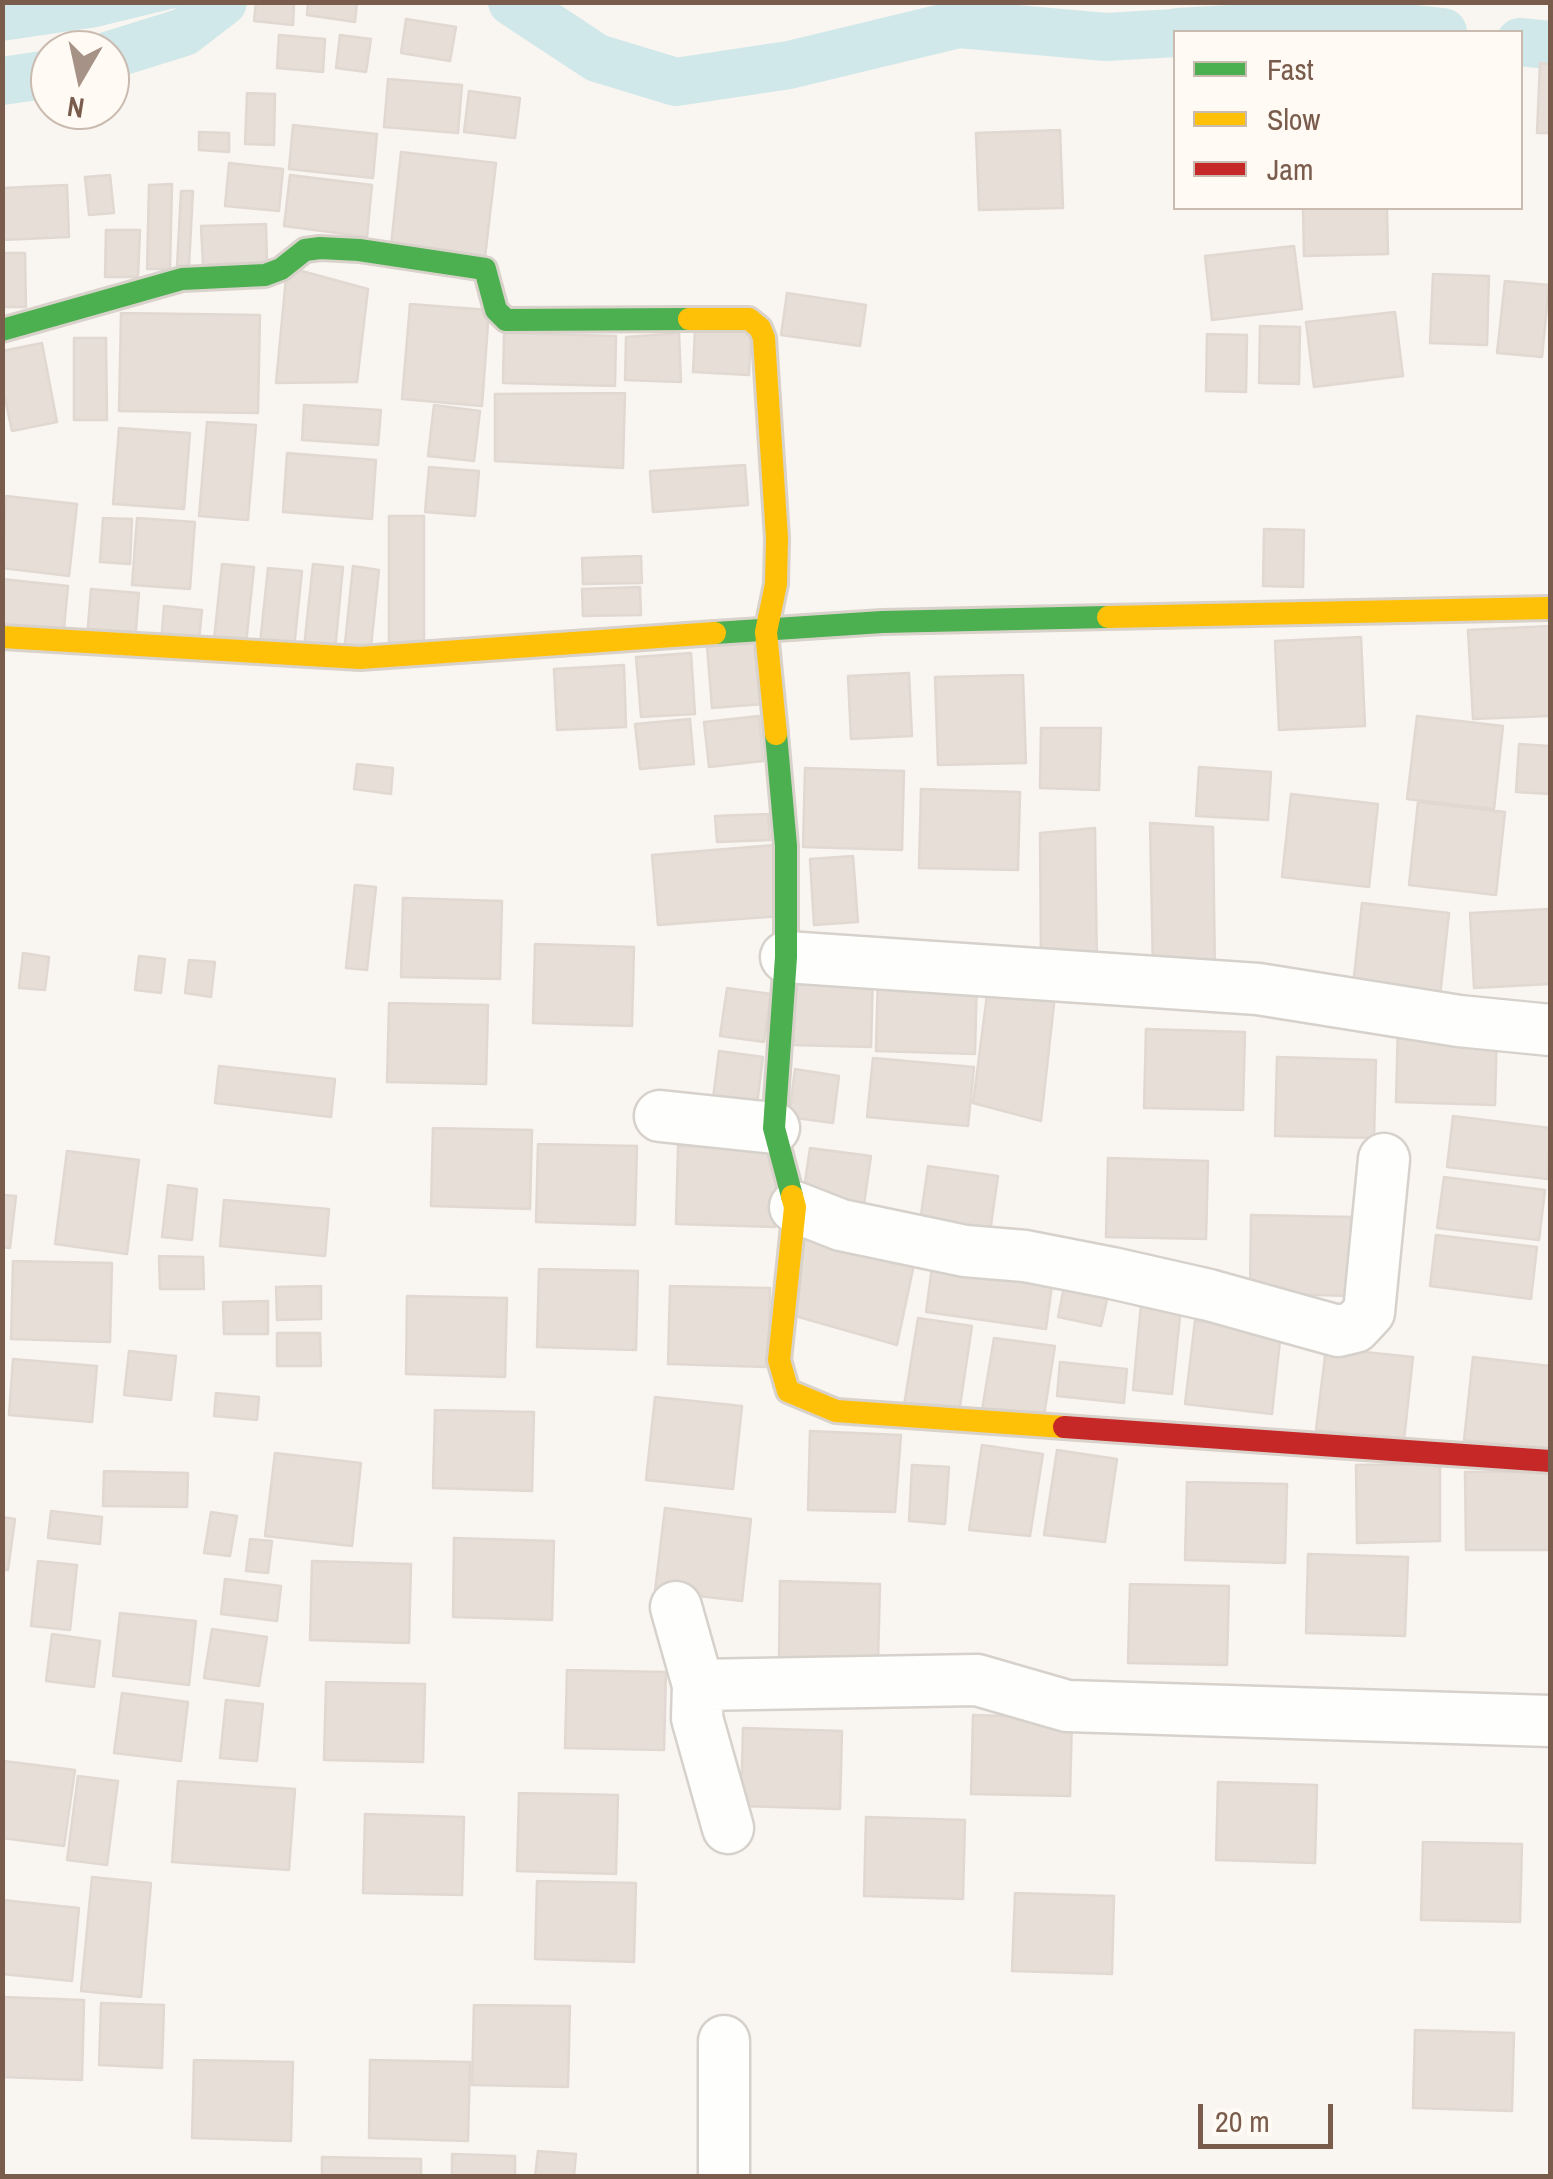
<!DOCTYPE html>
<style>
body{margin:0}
#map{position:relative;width:1553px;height:2179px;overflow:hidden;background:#f9f5f0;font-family:"Archivo Narrow",sans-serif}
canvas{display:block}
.frame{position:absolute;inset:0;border:5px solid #7a5c4d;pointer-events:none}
.legend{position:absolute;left:1173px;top:30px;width:350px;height:180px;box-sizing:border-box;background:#fffaf3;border:2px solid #cabbb1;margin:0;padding:12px 18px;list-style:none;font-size:30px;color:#7a5c4d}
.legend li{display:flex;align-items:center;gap:20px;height:50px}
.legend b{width:50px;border:2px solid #cabbb1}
.north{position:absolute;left:30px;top:30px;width:100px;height:100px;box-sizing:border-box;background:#fffaf3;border:2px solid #cabbb1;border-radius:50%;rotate:189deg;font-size:28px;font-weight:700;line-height:40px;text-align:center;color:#7a5c4d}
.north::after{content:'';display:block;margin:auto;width:35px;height:45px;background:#a69286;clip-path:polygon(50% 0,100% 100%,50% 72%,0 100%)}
.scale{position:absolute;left:1198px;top:2104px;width:135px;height:45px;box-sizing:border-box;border:5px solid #7a5c4d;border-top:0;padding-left:12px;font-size:30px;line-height:35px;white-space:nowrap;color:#7a5c4d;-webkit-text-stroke:8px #fffaf3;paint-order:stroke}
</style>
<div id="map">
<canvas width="1553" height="2179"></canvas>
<div class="frame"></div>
<ul class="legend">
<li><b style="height:12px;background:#4caf50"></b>Fast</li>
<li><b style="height:12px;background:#ffc107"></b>Slow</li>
<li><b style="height:12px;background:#c62828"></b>Jam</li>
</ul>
<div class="north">N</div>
<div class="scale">20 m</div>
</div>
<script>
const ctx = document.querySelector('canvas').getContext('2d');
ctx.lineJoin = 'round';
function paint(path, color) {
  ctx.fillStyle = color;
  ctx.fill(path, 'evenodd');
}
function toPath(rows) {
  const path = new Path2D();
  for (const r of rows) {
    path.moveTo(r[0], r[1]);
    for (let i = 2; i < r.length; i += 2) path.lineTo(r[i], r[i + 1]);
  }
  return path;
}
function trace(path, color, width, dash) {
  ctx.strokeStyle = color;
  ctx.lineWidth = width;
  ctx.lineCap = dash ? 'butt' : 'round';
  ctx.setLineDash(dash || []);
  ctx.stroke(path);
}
const water = toPath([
 [2,3,3,2,196,3,97,27,3,41]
]);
const canal = toPath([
 [512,2,597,58,676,82,789,65,959,24,1106,37,1176,33],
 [1178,32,1351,22,1443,32],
 [1520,42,1550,45],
 [110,55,184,32,223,2],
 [2,81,50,74]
]);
const building = toPath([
 [256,2,294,4,293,25,254,21,256,2],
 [308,2,357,2,355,22,307,15,308,2],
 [406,19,456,27,450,61,401,53,406,19],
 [279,35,325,39,323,72,277,68,279,35],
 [340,35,371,39,366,72,336,68,340,35],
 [1540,63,1550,64,1550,133,1537,133,1540,63],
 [388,79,462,85,458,133,384,127,388,79],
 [469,91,520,98,515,138,464,132,469,91],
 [247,93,275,94,274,145,245,144,247,93],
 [293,125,377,134,373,178,289,169,293,125],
 [1060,130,1063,208,979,210,976,133,1060,130],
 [199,132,229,133,229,152,199,150,199,132],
 [401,152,496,163,485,257,391,246,401,152],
 [229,163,283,169,279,211,225,206,229,163],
 [110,175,114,213,89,215,85,177,110,175],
 [290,175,372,185,367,237,284,226,290,175],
 [172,184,170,269,147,269,149,185,172,184],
 [67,185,69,237,2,240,2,188,67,185],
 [181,191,193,191,189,266,177,266,181,191],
 [1303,208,1387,208,1388,254,1304,256,1303,208],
 [266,224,267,263,203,265,201,226,266,224],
 [106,230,140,230,138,277,105,277,106,230],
 [1294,246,1302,309,1212,320,1205,256,1294,246],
 [2,253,25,253,26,307,2,307,2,253],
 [287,267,368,289,357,382,276,383,287,267],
 [1433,274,1489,276,1487,345,1430,343,1433,274],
 [1505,281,1549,285,1542,357,1497,353,1505,281],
 [787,293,866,305,860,346,781,335,787,293],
 [410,304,489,310,482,406,402,399,410,304],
 [1395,312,1403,376,1314,387,1306,322,1395,312],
 [121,313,260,315,258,413,119,411,121,313],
 [1260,326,1300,327,1299,384,1259,383,1260,326],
 [695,330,751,332,749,375,693,372,695,330],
 [504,333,616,336,615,386,503,383,504,333],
 [679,333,681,382,625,380,626,337,679,333],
 [1207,334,1247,335,1246,392,1206,391,1207,334],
 [74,338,106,338,107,420,74,420,74,338],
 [42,343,57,422,12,431,2,385,2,351,42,343],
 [625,393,623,468,495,461,495,394,625,393],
 [304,405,381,410,378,445,302,440,304,405],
 [434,405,480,411,474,461,428,456,434,405],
 [207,422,256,425,248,520,199,516,207,422],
 [119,428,190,433,184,509,113,504,119,428],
 [287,453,376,460,372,519,283,512,287,453],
 [745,465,748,505,653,512,650,471,745,465],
 [429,467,479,471,475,516,425,512,429,467],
 [6,496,77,504,69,576,2,568,6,496],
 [389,516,424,516,424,662,389,663,389,516],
 [103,518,132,519,130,564,100,562,103,518],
 [137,518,195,522,190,589,132,585,137,518],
 [1264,529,1304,530,1303,587,1263,586,1264,529],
 [641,556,642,583,583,584,582,558,641,556],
 [222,564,254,567,246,644,214,640,222,564],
 [313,564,343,567,335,651,304,648,313,564],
 [353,566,379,570,370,656,344,653,353,566],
 [268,568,302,571,294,648,260,644,268,568],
 [2,579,68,586,63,639,2,633,2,579],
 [640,587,641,615,583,616,582,589,640,587],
 [91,589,139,593,135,641,87,638,91,589],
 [164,606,202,610,198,649,161,645,164,606],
 [1550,626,1550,716,1473,719,1468,630,1550,626],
 [1361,637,1365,726,1279,730,1275,641,1361,637],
 [758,642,763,704,712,708,707,646,758,642],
 [691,653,695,714,641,717,636,657,691,653],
 [624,665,626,727,557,730,554,669,624,665],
 [909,673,912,736,851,739,848,676,909,673],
 [1023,675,1026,763,938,765,935,677,1023,675],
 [759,716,763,761,709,767,704,722,759,716],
 [1417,716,1503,726,1494,809,1407,799,1417,716],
 [690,719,694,764,640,769,635,724,690,719],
 [1041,728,1101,728,1099,790,1040,788,1041,728],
 [1519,744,1550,746,1550,794,1516,792,1519,744],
 [357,764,393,768,391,794,354,789,357,764],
 [1199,767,1271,772,1268,820,1196,816,1199,767],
 [805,768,904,771,902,850,803,847,805,768],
 [921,789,1020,792,1018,870,919,868,921,789],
 [1291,794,1378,804,1369,887,1282,877,1291,794],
 [1418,802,1505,812,1496,895,1409,885,1418,802],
 [768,814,770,840,717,842,715,816,768,814],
 [1150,823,1213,827,1215,977,1153,971,1150,823],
 [1095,828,1097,970,1041,964,1040,833,1095,828],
 [775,845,781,916,658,925,652,855,775,845],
 [853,856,858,922,814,925,810,859,853,856],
 [355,885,376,887,367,970,346,968,355,885],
 [403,898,502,901,500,979,401,977,403,898],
 [1362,903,1449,913,1440,996,1353,986,1362,903],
 [1550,909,1550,984,1474,988,1470,913,1550,909],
 [535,944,634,947,632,1026,533,1023,535,944],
 [23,953,49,957,45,990,19,988,23,953],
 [139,956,165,959,161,993,135,990,139,956],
 [189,960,215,962,211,997,185,993,189,960],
 [797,966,873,969,871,1047,793,1045,797,966],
 [878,973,977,975,975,1054,876,1051,878,973],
 [989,980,1056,986,1041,1121,973,1103,989,980],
 [727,988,771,994,764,1042,720,1036,727,988],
 [389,1003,488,1005,486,1084,387,1082,389,1003],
 [1398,1024,1497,1027,1495,1105,1396,1102,1398,1024],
 [1146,1029,1245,1032,1243,1110,1144,1108,1146,1029],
 [719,1051,763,1057,757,1104,713,1099,719,1051],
 [1277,1057,1376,1060,1374,1138,1275,1136,1277,1057],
 [873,1058,974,1067,968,1126,867,1117,873,1058],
 [219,1066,335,1079,331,1117,215,1103,219,1066],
 [795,1069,839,1076,833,1123,789,1117,795,1069],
 [1453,1116,1550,1128,1548,1179,1447,1167,1453,1116],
 [433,1128,532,1130,530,1209,431,1206,433,1128],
 [538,1144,637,1146,635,1225,536,1222,538,1144],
 [678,1146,777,1149,775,1227,676,1224,678,1146],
 [810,1148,871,1156,863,1211,802,1202,810,1148],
 [67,1151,139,1160,127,1254,55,1244,67,1151],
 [1108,1158,1208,1161,1206,1239,1106,1237,1108,1158],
 [928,1166,998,1176,990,1232,920,1222,928,1166],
 [1444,1177,1545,1190,1539,1240,1437,1228,1444,1177],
 [168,1185,197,1189,192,1240,162,1237,168,1185],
 [2,1195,16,1196,10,1248,2,1247,2,1195],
 [224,1200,329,1209,325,1256,220,1246,224,1200],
 [1251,1215,1351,1217,1349,1296,1250,1293,1251,1215],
 [799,1231,916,1255,897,1345,774,1310,799,1231],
 [1436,1235,1537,1247,1531,1299,1430,1286,1436,1235],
 [159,1256,203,1257,204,1289,160,1289,159,1256],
 [933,1260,1053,1278,1046,1329,926,1312,933,1260],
 [13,1261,112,1263,110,1342,11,1339,13,1261],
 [539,1269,638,1271,636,1350,537,1347,539,1269],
 [1066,1277,1110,1287,1101,1326,1058,1317,1066,1277],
 [321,1286,321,1319,277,1320,276,1287,321,1286],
 [670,1286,770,1288,768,1367,668,1364,670,1286],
 [1142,1293,1182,1297,1172,1394,1133,1390,1142,1293],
 [407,1296,507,1298,505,1377,406,1374,407,1296],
 [268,1301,268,1334,224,1334,223,1302,268,1301],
 [918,1318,972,1326,957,1426,902,1418,918,1318],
 [1195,1321,1281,1331,1272,1414,1185,1404,1195,1321],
 [277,1333,320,1333,321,1366,277,1366,277,1333],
 [994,1338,1055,1346,1042,1428,980,1422,994,1338],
 [1326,1348,1413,1357,1404,1440,1316,1430,1326,1348],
 [129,1351,176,1356,171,1400,124,1395,129,1351],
 [1473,1357,1550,1366,1550,1450,1464,1440,1473,1357],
 [13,1359,97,1366,92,1422,9,1415,13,1359],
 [1060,1362,1127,1369,1124,1403,1057,1396,1060,1362],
 [216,1393,259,1397,257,1420,214,1416,216,1393],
 [655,1397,742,1406,733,1489,646,1480,655,1397],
 [435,1410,534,1412,532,1491,433,1488,435,1410],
 [810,1431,901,1435,895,1512,808,1510,810,1431],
 [982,1445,1043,1454,1030,1536,969,1530,982,1445],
 [1057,1450,1117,1459,1105,1542,1044,1535,1057,1450],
 [275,1453,361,1463,352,1546,265,1536,275,1453],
 [1440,1464,1440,1541,1357,1543,1356,1465,1440,1464],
 [912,1465,949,1467,945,1524,909,1521,912,1465],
 [104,1471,188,1473,187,1507,103,1506,104,1471],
 [1465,1472,1549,1472,1550,1550,1466,1550,1465,1472],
 [1187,1482,1287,1484,1285,1563,1185,1560,1187,1482],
 [665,1508,751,1519,742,1601,655,1591,665,1508],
 [51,1511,102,1517,100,1544,48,1538,51,1511],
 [211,1512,237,1516,230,1556,204,1553,211,1512],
 [2,1517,15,1519,8,1570,2,1570,2,1517],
 [454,1538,554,1541,552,1620,453,1617,454,1538],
 [250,1539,272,1541,268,1573,246,1571,250,1539],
 [1308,1554,1408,1557,1405,1636,1306,1633,1308,1554],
 [38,1561,77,1565,70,1630,31,1626,38,1561],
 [312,1561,411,1564,409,1643,310,1640,312,1561],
 [225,1579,281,1586,277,1621,221,1614,225,1579],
 [780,1581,880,1584,878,1662,779,1659,780,1581],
 [1130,1584,1229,1586,1227,1665,1128,1663,1130,1584],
 [120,1613,196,1621,189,1685,113,1676,120,1613],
 [212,1629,267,1637,259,1686,204,1678,212,1629],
 [52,1634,100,1641,94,1687,46,1681,52,1634],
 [567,1670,666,1672,664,1750,565,1748,567,1670],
 [326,1682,425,1684,423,1762,324,1760,326,1682],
 [122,1693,188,1702,181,1761,114,1753,122,1693],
 [226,1700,263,1704,257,1761,220,1758,226,1700],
 [973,1715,1072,1718,1070,1796,971,1794,973,1715],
 [743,1728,842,1731,840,1809,741,1806,743,1728],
 [4,1761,75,1770,64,1846,2,1838,4,1761],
 [78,1776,118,1781,107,1865,67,1860,78,1776],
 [178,1781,295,1789,289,1870,172,1862,178,1781],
 [1218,1782,1317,1785,1315,1863,1216,1860,1218,1782],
 [519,1793,618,1795,616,1874,517,1871,519,1793],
 [365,1814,464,1817,462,1895,363,1893,365,1814],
 [866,1817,965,1820,963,1899,864,1896,866,1817],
 [1423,1842,1522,1844,1520,1922,1421,1920,1423,1842],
 [92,1877,151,1883,141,1997,81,1991,92,1877],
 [537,1881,636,1883,634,1962,535,1959,537,1881],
 [1015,1893,1114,1896,1112,1974,1012,1971,1015,1893],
 [2,1900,79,1908,72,1981,2,1974,2,1900],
 [2,1997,84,2000,82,2080,2,2077,2,1997],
 [101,2003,164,2005,162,2068,99,2065,101,2003],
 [474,2005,570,2006,568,2087,472,2085,474,2005],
 [1415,2030,1514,2033,1512,2111,1413,2108,1415,2030],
 [194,2060,293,2062,291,2141,192,2138,194,2060],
 [370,2060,470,2062,468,2141,369,2138,370,2060],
 [538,2151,576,2154,574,2176,535,2176,538,2151],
 [452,2154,515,2156,515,2176,452,2176,452,2154],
 [322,2157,421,2159,421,2176,322,2176,322,2157]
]);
const street = toPath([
 [786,957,1258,989,1459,1021,1550,1030],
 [660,1116,774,1128],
 [795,1207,841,1225,965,1251,1025,1256,1112,1273,1209,1295,1338,1331,1355,1327,1369,1312,1384,1159],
 [676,1607,698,1685,697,1718,728,1828],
 [698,1685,977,1680,1067,1706,1550,1721],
 [724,2176,724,2041]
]);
const fast = toPath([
 [2,330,182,279,265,275,281,269,305,250,320,248,359,250,485,269,496,310,506,320,689,319],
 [715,633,882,622,1108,617],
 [776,734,786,846,786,957,774,1128,792,1196]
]);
const slow = toPath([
 [689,319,749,319,760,328,764,338,777,538,776,584,766,632,776,734],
 [1108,617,1550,608],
 [2,637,360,658,715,633],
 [792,1196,795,1207,779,1360,788,1391,836,1411,1064,1427]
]);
const jam = toPath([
 [1064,1427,1550,1461]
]);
paint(water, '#d0e8ea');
trace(canal, '#d0e8ea', 48);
paint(building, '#e6ded7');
trace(building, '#e2d8d2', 2.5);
trace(street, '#d7d1cb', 55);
trace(fast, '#d9d2cb', 28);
trace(slow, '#d9d2cb', 28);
trace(jam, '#d9d2cb', 28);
trace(street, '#fefefd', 50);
trace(fast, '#4caf50', 22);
trace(slow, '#ffc107', 22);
trace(jam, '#c62828', 22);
</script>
